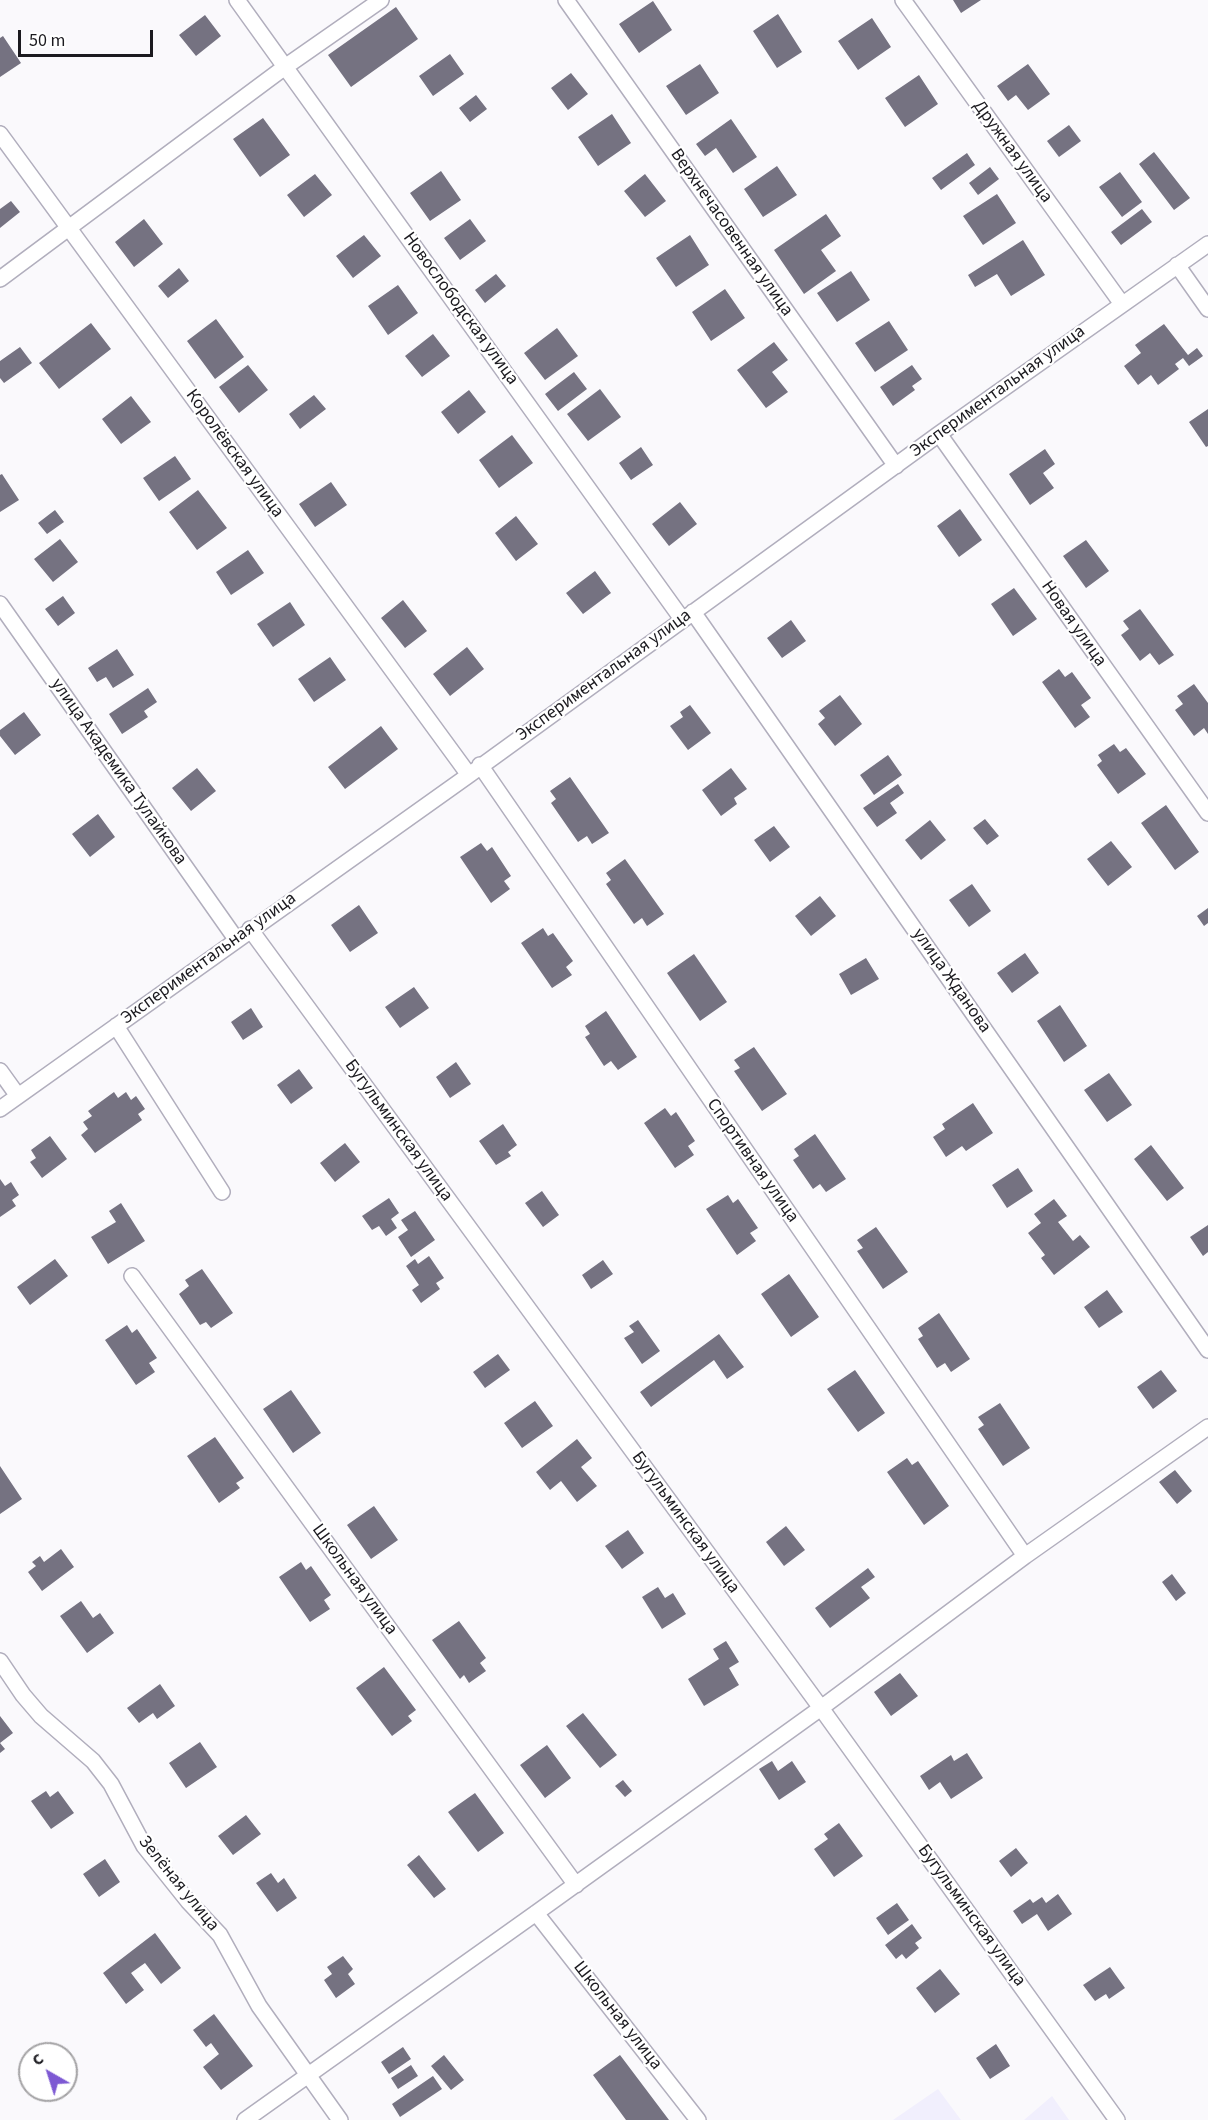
<!DOCTYPE html>
<meta charset="utf-8">
<style>
body{margin:0}
#map{position:relative;width:1208px;height:2120px;overflow:hidden;background:#faf9fc;font-family:"Source Sans 3",sans-serif}
canvas{display:block}
.north{position:absolute;left:18px;top:2042px;width:60px;height:60px;box-sizing:border-box;background:#fff;border:2px solid #a4a3a5;border-radius:50%;rotate:321deg;font-size:16px;font-weight:700;line-height:24px;text-align:center;color:#1b1a1f}
.north::after{content:'';display:block;margin:auto;width:21px;height:27px;background:#7d59d3;clip-path:polygon(50% 0,100% 100%,50% 72%,0 100%)}
.scale{position:absolute;left:18px;top:30px;width:135px;height:27px;box-sizing:border-box;border:3px solid #1b1a1f;border-top:0;padding-left:8px;font-size:18px;line-height:21px;white-space:nowrap;color:#1b1a1f;-webkit-text-stroke:4px #fff;paint-order:stroke}
</style>
<div id="map">
<canvas width="1208" height="2120"></canvas>
<div class="north">С</div>
<div class="scale">50 m</div>
</div>
<script>
const ctx = document.querySelector('canvas').getContext('2d');
ctx.lineJoin = 'round';
function paint(path, color) {
  ctx.fillStyle = color;
  ctx.fill(path, 'evenodd');
}
function toPath(rows) {
  const path = new Path2D();
  for (const r of rows) {
    path.moveTo(r[0], r[1]);
    for (let i = 2; i < r.length; i += 2) path.lineTo(r[i], r[i + 1]);
  }
  return path;
}
function trace(path, color, width, dash) {
  ctx.strokeStyle = color;
  ctx.lineWidth = width;
  ctx.lineCap = dash ? 'butt' : 'round';
  ctx.setLineDash(dash || []);
  ctx.stroke(path);
}
function drawText(font, color, halo, rows, align = 'center') {
  ctx.font = font + ' "Source Sans 3",sans-serif';
  ctx.lineWidth = 4.5;
  ctx.setLineDash([]);
  ctx.textBaseline = 'middle';
  ctx.strokeStyle = halo;
  ctx.fillStyle = color;
  for (const [text, x, y, turn = 0] of rows) {
    ctx.save();
    ctx.translate(x, y);
    ctx.rotate((+turn || 0) * Math.PI / 180);
    ctx.textAlign = isNaN(turn) ? turn : align;
    if (halo) ctx.strokeText(text, 0, 0);
    ctx.fillText(text, 0, 0);
    ctx.restore();
  }
}
const built = toPath([
 [938,2089,961,2120,893,2120],
 [1052,2096,1069,2120,1024,2120]
]);
const building = toPath([
 [953,0,981,0,961,13],
 [653,1,672,30,639,53,619,24],
 [396,7,418,39,351,87,328,55],
 [778,14,802,52,777,68,753,31],
 [205,15,221,36,196,56,179,35],
 [872,18,891,47,858,70,838,41],
 [3,36,21,63,0,77,0,38],
 [450,54,464,74,433,96,419,76],
 [700,64,719,93,686,115,666,86],
 [1028,64,1050,94,1028,110,1016,95,1008,101,997,86],
 [571,73,588,94,568,110,551,88],
 [919,75,938,104,905,127,885,98],
 [476,95,487,109,470,122,459,108],
 [612,114,631,143,598,166,578,137],
 [263,118,290,155,260,177,233,139],
 [731,119,757,157,733,173,716,148,705,156,696,144],
 [1069,125,1081,141,1059,157,1047,141],
 [1154,152,1190,198,1174,210,1139,164],
 [967,153,975,165,941,190,932,178],
 [777,166,797,195,763,217,744,189],
 [990,167,999,179,978,195,969,183],
 [441,171,461,200,430,221,410,193],
 [1120,172,1142,202,1122,217,1099,187],
 [315,174,332,195,304,217,287,195],
 [645,174,666,201,645,217,624,191],
 [997,194,1016,223,983,245,963,216],
 [11,201,20,212,0,228,0,209],
 [1142,209,1152,222,1121,245,1111,232],
 [826,214,841,236,821,250,836,271,804,294,774,250],
 [144,219,163,244,134,267,115,242],
 [470,219,486,241,460,260,444,238],
 [364,235,381,256,353,278,336,256],
 [690,235,709,265,676,287,656,258],
 [1023,240,1045,275,1011,296,997,274,975,287,968,275],
 [179,268,189,281,168,298,158,286],
 [851,271,870,300,837,322,817,293],
 [496,274,506,286,485,303,475,290],
 [398,285,418,313,388,335,368,306],
 [725,289,745,318,711,341,692,312],
 [216,319,244,357,215,379,187,341],
 [889,321,908,350,875,372,855,343],
 [91,323,111,349,59,389,39,363],
 [1164,324,1188,355,1197,348,1203,356,1189,366,1183,358,1175,364,1179,369,1158,385,1151,375,1138,385,1124,366,1141,353,1135,345],
 [557,328,578,356,545,380,524,353],
 [433,334,450,356,422,377,405,356],
 [774,342,788,360,772,372,788,392,766,408,737,370],
 [20,347,32,363,4,383,0,378,0,361],
 [248,365,268,390,239,413,219,387],
 [912,365,922,379,912,386,915,390,893,406,880,387],
 [574,372,587,389,558,411,545,394],
 [600,389,621,417,588,441,567,414],
 [469,390,486,412,458,434,441,412],
 [314,395,326,409,300,429,289,414],
 [131,396,151,422,121,444,102,419],
 [1208,409,1208,446,1206,447,1189,422],
 [512,435,533,463,499,488,479,460],
 [641,447,653,465,631,480,619,463],
 [1045,449,1055,464,1043,473,1054,488,1030,505,1009,474],
 [175,456,191,479,159,501,143,478],
 [2,474,19,500,0,512,0,475],
 [331,482,347,505,315,527,299,504],
 [198,490,227,528,197,550,169,512],
 [680,502,697,524,669,546,652,524],
 [960,509,982,540,959,557,937,526],
 [55,510,64,522,47,534,38,523],
 [516,516,538,544,516,561,495,533],
 [60,539,78,562,53,582,34,559],
 [1086,540,1109,571,1086,588,1063,556],
 [248,550,264,573,231,595,216,572],
 [595,571,611,593,583,614,566,593],
 [1014,588,1037,619,1013,636,991,604],
 [63,596,75,613,58,626,45,609],
 [403,600,427,631,405,648,381,618],
 [290,602,305,625,273,647,257,624],
 [1140,609,1174,655,1159,665,1150,653,1140,661,1121,635,1129,629,1123,621],
 [791,620,806,641,782,658,767,638],
 [467,647,484,669,450,696,433,674],
 [117,649,134,675,113,688,106,677,97,682,88,668],
 [330,657,346,680,314,702,298,679],
 [1059,669,1065,677,1072,672,1091,698,1081,705,1090,717,1075,728,1042,682],
 [1194,684,1208,703,1208,734,1204,728,1194,736,1175,710,1183,704,1177,696],
 [148,688,157,702,144,711,148,717,122,734,109,714],
 [840,695,862,724,835,746,818,724,825,718,819,711],
 [690,705,711,733,688,750,670,726,683,717,680,712],
 [24,712,41,735,15,755,0,736,0,730],
 [381,726,398,749,345,789,328,767],
 [1114,744,1120,752,1126,748,1146,774,1118,794,1097,765,1102,761,1098,755],
 [888,755,902,775,874,795,860,775],
 [197,768,216,791,191,811,172,788],
 [731,768,747,789,734,798,737,804,721,816,702,790],
 [570,777,609,833,592,844,587,836,578,842,551,803,556,799,550,791],
 [898,784,904,793,890,803,897,813,877,827,863,808],
 [1166,805,1199,852,1175,870,1141,823],
 [98,814,115,837,90,857,72,834],
 [985,819,999,836,987,845,973,828],
 [930,820,946,840,921,860,905,840],
 [774,826,790,847,770,862,754,840],
 [1111,841,1132,867,1108,886,1087,859],
 [481,843,487,851,492,847,511,876,504,881,510,889,491,903,460,857],
 [625,859,664,914,647,926,642,918,634,924,606,884,611,880,606,873],
 [972,884,991,911,969,927,949,900],
 [820,896,836,916,811,936,795,916],
 [359,905,378,933,350,952,331,925],
 [1208,908,1208,923,1204,926,1197,916],
 [543,928,548,936,553,933,573,961,566,967,572,975,552,988,521,943],
 [1025,953,1039,973,1012,993,997,973],
 [694,954,727,1002,700,1021,667,973],
 [866,958,879,979,851,995,839,974],
 [414,987,429,1008,400,1028,385,1007],
 [1060,1005,1087,1046,1064,1062,1037,1021],
 [251,1008,263,1027,243,1040,231,1022],
 [606,1011,637,1057,618,1070,611,1061,604,1066,585,1037,590,1034,585,1026],
 [754,1047,787,1094,762,1111,734,1071,740,1068,734,1060],
 [456,1062,471,1084,450,1098,436,1077],
 [299,1069,313,1088,291,1104,277,1085],
 [1109,1073,1132,1105,1107,1122,1084,1090],
 [114,1092,118,1098,126,1092,131,1100,136,1096,145,1109,138,1114,142,1120,95,1153,81,1135,88,1129,83,1122,92,1116,88,1111],
 [973,1103,993,1133,966,1151,962,1146,946,1157,933,1137,945,1129,942,1124],
 [665,1108,671,1116,676,1112,695,1141,688,1146,694,1155,675,1168,644,1123],
 [503,1124,517,1145,508,1152,511,1156,496,1165,479,1141],
 [815,1134,846,1179,826,1192,820,1184,813,1189,793,1160,799,1156,794,1149],
 [50,1136,67,1159,42,1178,30,1162,36,1158,31,1150],
 [345,1143,360,1162,335,1182,320,1163],
 [1151,1145,1184,1188,1167,1201,1134,1159],
 [1018,1168,1033,1191,1007,1208,992,1185],
 [0,1179,5,1186,11,1182,19,1195,12,1200,16,1206,0,1217],
 [542,1191,559,1215,543,1227,525,1203],
 [728,1195,733,1203,738,1199,758,1228,750,1233,756,1241,737,1255,706,1209],
 [389,1198,399,1213,391,1219,397,1228,386,1236,379,1226,372,1230,362,1216],
 [1054,1199,1067,1216,1058,1222,1073,1241,1080,1235,1090,1247,1054,1275,1041,1258,1045,1255,1028,1233,1041,1223,1034,1214],
 [121,1203,145,1241,108,1264,91,1237,116,1222,109,1211],
 [415,1211,435,1240,411,1257,398,1237,408,1230,401,1220],
 [1208,1225,1208,1252,1203,1256,1190,1237],
 [876,1227,908,1272,883,1289,857,1251,863,1248,857,1240],
 [429,1256,444,1278,436,1283,440,1289,421,1303,412,1290,419,1285,406,1266,415,1259,418,1264],
 [55,1259,68,1276,30,1305,17,1287],
 [603,1260,613,1274,591,1289,582,1275],
 [202,1269,233,1313,211,1328,206,1322,200,1325,179,1294,189,1286,185,1280],
 [789,1274,819,1317,791,1337,761,1294],
 [1107,1290,1123,1312,1099,1328,1084,1307],
 [939,1313,970,1359,951,1372,945,1363,937,1368,918,1339,923,1336,918,1328],
 [638,1320,660,1351,642,1364,624,1338,634,1332,629,1326],
 [127,1325,132,1333,137,1329,157,1358,149,1363,155,1372,136,1385,105,1340],
 [719,1334,744,1367,727,1379,714,1360,651,1407,640,1392],
 [498,1354,510,1370,485,1388,473,1372],
 [855,1370,885,1413,858,1432,827,1389],
 [1161,1370,1177,1391,1153,1409,1137,1387],
 [291,1390,321,1433,293,1453,263,1409],
 [535,1401,553,1426,522,1448,504,1423],
 [1000,1403,1030,1448,1003,1466,978,1429,984,1425,978,1417],
 [215,1437,244,1478,236,1483,240,1488,219,1503,187,1456],
 [577,1439,592,1458,581,1467,597,1486,577,1502,561,1481,550,1490,536,1472],
 [907,1458,912,1465,918,1461,949,1506,924,1525,887,1472],
 [0,1466,22,1499,0,1514],
 [1175,1470,1192,1491,1177,1504,1159,1482],
 [374,1506,398,1540,371,1559,347,1525],
 [786,1526,805,1550,784,1566,766,1542],
 [628,1530,644,1553,622,1569,605,1546],
 [61,1549,74,1567,42,1591,28,1572,36,1566,32,1562,40,1556,44,1562],
 [301,1562,306,1570,311,1566,331,1595,324,1600,330,1609,310,1622,279,1577],
 [868,1568,875,1577,861,1587,870,1598,830,1628,815,1608],
 [1172,1574,1186,1593,1176,1601,1162,1582],
 [658,1587,665,1598,673,1593,686,1614,662,1629,642,1597],
 [81,1601,93,1618,100,1613,114,1633,87,1653,60,1616],
 [459,1621,486,1658,480,1663,486,1671,469,1683,464,1675,460,1679,432,1640],
 [726,1641,739,1662,729,1668,739,1685,704,1706,688,1679,719,1659,713,1649],
 [384,1667,416,1710,408,1716,412,1721,392,1736,356,1688],
 [900,1673,918,1696,891,1716,874,1692],
 [160,1684,175,1706,157,1719,153,1713,139,1723,127,1708],
 [583,1713,617,1755,600,1768,566,1726],
 [0,1716,13,1733,0,1743,5,1749,0,1753],
 [200,1742,217,1767,186,1788,169,1763],
 [547,1745,571,1778,545,1798,520,1765],
 [967,1753,983,1778,951,1799,940,1782,929,1790,920,1776,951,1755,954,1761],
 [772,1761,778,1771,792,1761,806,1782,779,1800,759,1769],
 [623,1780,632,1791,625,1797,615,1786],
 [46,1791,50,1797,58,1791,74,1813,51,1829,31,1801],
 [475,1793,504,1833,478,1852,448,1812],
 [246,1815,261,1834,233,1855,218,1836],
 [839,1823,863,1856,834,1877,814,1849,828,1839,824,1834],
 [1016,1848,1028,1863,1011,1877,999,1861],
 [419,1855,446,1889,434,1898,407,1865],
 [105,1859,120,1882,99,1897,83,1874],
 [271,1873,278,1883,284,1878,297,1898,277,1912,256,1883],
 [1058,1894,1072,1914,1048,1931,1037,1914,1022,1924,1013,1911,1030,1899,1033,1903,1042,1897,1046,1903],
 [897,1903,909,1920,888,1935,876,1918],
 [912,1924,922,1938,915,1943,919,1948,906,1959,902,1954,896,1959,885,1945],
 [155,1933,181,1968,161,1984,145,1963,131,1973,144,1990,126,2004,103,1973],
 [343,1956,353,1969,348,1974,355,1984,336,1998,324,1980,332,1974,327,1967],
 [1110,1967,1125,1988,1109,1999,1106,1994,1095,2001,1083,1985],
 [940,1969,960,1994,935,2013,916,1988],
 [214,2014,253,2066,221,2090,203,2067,219,2054,211,2043,206,2047,193,2030],
 [996,2044,1010,2066,990,2079,976,2058],
 [403,2047,411,2059,389,2074,381,2062],
 [444,2055,464,2080,451,2090,431,2066],
 [620,2055,669,2120,626,2120,593,2075],
 [411,2065,418,2076,398,2089,391,2078],
 [433,2076,442,2089,400,2117,392,2104]
]);
const street = toPath([
 [237,0,682,619],
 [566,0,896,466],
 [903,0,1122,304],
 [0,134,469,775],
 [1177,265,1208,309],
 [0,279,285,67,381,0],
 [939,434,1208,813],
 [0,604,236,939],
 [693,612,1208,1350],
 [480,765,1025,1556],
 [250,929,821,1708,1117,2120],
 [116,1026,222,1192],
 [0,1071,18,1096],
 [0,1109,469,775,939,434,1208,244],
 [132,1276,576,1885],
 [0,1661,23,1695,41,1716,93,1761,111,1784,144,1846,188,1901,220,1935,259,2006,340,2120],
 [536,1913,698,2120],
 [245,2120,536,1913,821,1708,1025,1556,1208,1427]
]);
const streetNames = [
 ["Дружная улица",1012,152,54],
 ["Верхнечасовенная улица",731,233,55],
 ["Новослободская улица",460,309,54],
 ["Экспериментальная улица",998,392,-36],
 ["Королёвская улица",234,454,54],
 ["Новая улица",1073,624,55],
 ["Экспериментальная улица",604,676,-36],
 ["улица Академика Тулайкова",118,772,55],
 ["Экспериментальная улица",209,959,-36],
 ["улица Жданова",951,981,55],
 ["Бугульминская улица",398,1131,54],
 ["Спортивная улица",752,1161,55],
 ["Бугульминская улица",685,1523,54],
 ["Школьная улица",354,1580,54],
 ["Зелёная улица",178,1884,51],
 ["Бугульминская улица",971,1916,54],
 ["Школьная улица",617,2016,52]
];
paint(built, '#f1effd');
paint(building, '#757281');
trace(street, '#b1aebd', 18);
trace(street, '#fff', 15);
drawText('18px', '#1b1a1f', '#fff', streetNames);
</script>
